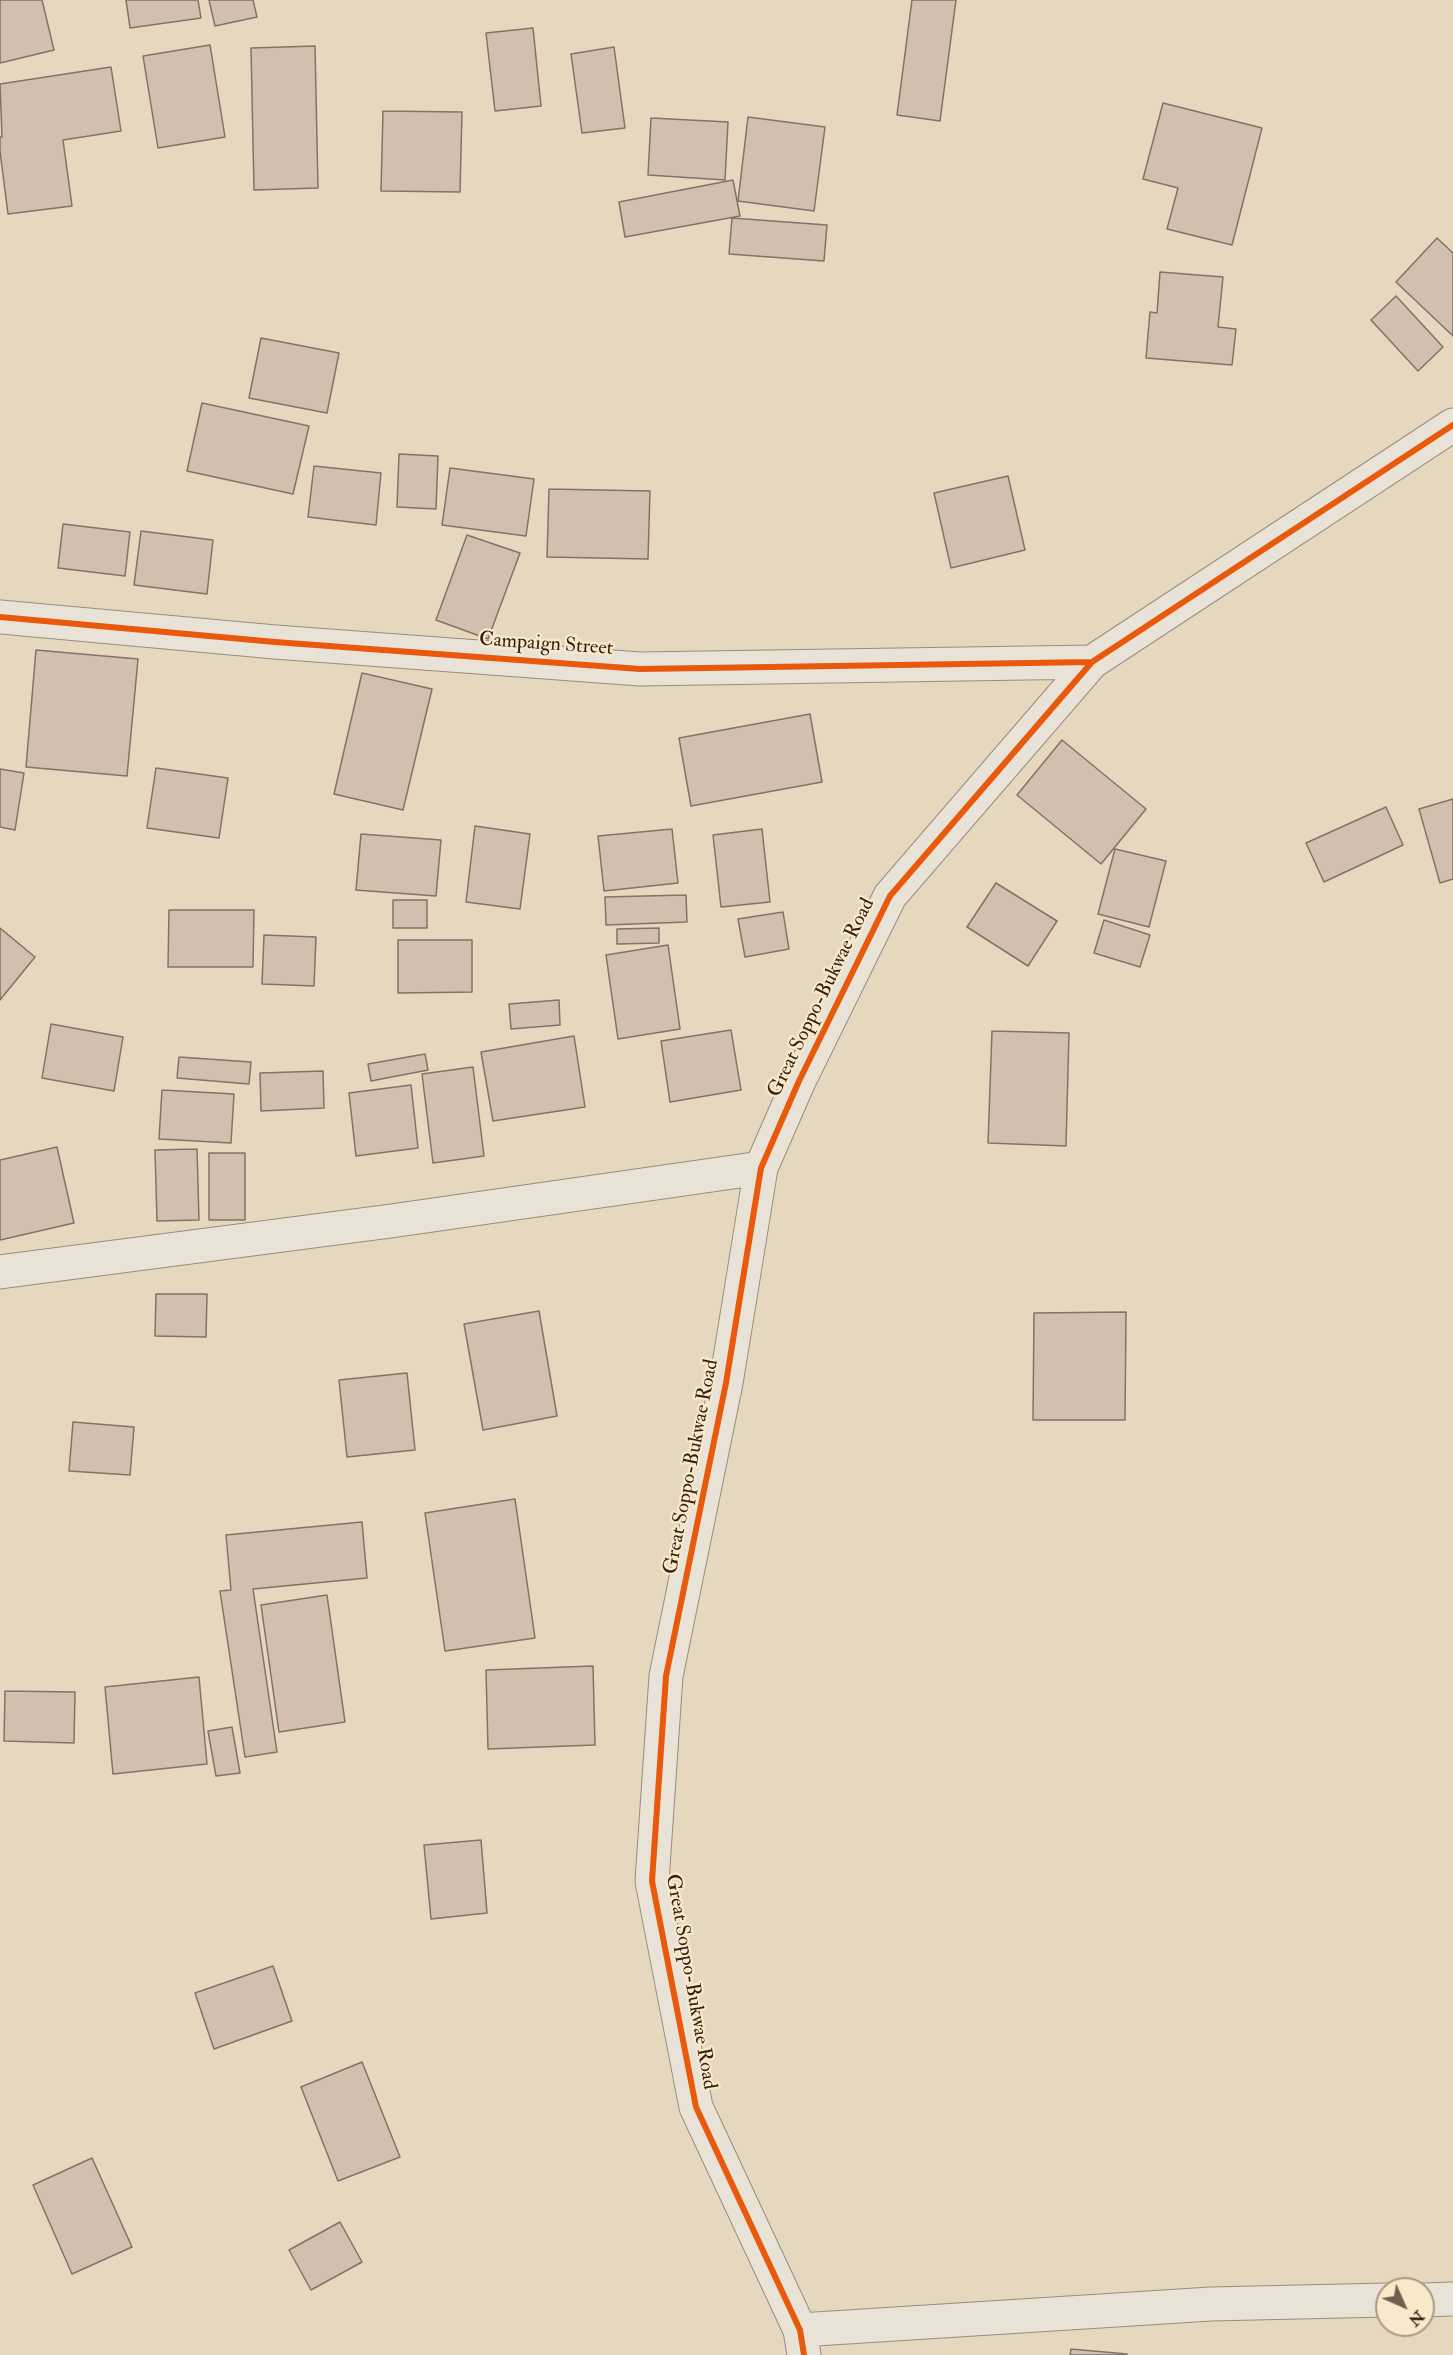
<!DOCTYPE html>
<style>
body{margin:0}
#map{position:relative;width:1453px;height:2355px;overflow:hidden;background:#e6d8bf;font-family:"IM FELL Double Pica",serif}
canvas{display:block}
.north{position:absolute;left:1375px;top:2277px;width:60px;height:60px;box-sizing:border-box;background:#f9e9cb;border:2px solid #ab9882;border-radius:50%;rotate:135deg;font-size:16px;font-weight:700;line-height:24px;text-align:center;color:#351e14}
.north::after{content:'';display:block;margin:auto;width:21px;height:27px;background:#735f50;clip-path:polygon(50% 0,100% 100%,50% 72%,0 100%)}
</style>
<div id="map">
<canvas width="1453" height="2355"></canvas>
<div class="north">N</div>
</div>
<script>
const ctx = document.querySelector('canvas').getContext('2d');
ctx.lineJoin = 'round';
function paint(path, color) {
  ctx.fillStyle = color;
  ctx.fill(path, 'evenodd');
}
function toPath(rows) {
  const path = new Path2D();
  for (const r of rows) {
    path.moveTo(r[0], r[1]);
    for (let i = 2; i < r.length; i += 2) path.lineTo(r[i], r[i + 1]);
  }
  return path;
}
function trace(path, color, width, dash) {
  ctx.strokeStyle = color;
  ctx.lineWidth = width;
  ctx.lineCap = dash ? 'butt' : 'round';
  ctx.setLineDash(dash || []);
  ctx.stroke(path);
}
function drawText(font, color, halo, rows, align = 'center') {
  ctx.font = font + ' "IM FELL Double Pica",serif';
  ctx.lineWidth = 4.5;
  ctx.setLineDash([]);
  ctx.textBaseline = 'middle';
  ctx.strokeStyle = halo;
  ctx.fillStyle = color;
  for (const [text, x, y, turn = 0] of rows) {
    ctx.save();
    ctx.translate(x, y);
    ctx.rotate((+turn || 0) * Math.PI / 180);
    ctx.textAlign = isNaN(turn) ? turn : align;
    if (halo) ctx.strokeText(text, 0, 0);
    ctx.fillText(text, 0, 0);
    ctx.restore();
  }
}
const building = toPath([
 [0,0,42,0,54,50,0,63,0,0],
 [126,0,198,0,201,18,130,28,126,0],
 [209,0,253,0,257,17,215,26,209,0],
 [912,0,956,0,940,121,897,115,912,0],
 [533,28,541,106,495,111,486,33,533,28],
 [210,45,225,137,158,148,143,56,210,45],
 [315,46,318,188,254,190,251,48,315,46],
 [614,47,625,128,582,133,571,54,614,47],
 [111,67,121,131,63,140,72,206,8,214,0,151,0,137,2,137,0,84,111,67],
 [1163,103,1262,128,1232,245,1167,229,1178,188,1143,179,1163,103],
 [383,111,462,112,460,192,381,191,383,111],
 [748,117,825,127,814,211,738,201,748,117],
 [651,118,728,122,725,180,648,175,651,118],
 [733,180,740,216,625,237,619,202,733,180],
 [732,218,827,225,824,261,729,254,732,218],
 [1437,238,1453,253,1453,336,1396,282,1437,238],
 [1160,272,1223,277,1218,327,1236,329,1232,365,1146,358,1150,312,1157,313,1160,272],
 [1396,296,1443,347,1418,371,1371,320,1396,296],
 [261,338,339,353,327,413,249,398,261,338],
 [202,403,309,426,293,494,187,471,202,403],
 [399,454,438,456,436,509,397,507,399,454],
 [314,466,381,473,376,525,308,517,314,466],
 [450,468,534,479,526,536,442,525,450,468],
 [1008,476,1025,550,951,568,934,493,1008,476],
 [549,489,650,491,648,559,547,557,549,489],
 [63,524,130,532,125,576,58,568,63,524],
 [141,531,213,540,207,594,134,585,141,531],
 [467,535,520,553,488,639,436,620,467,535],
 [36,650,138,659,127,776,26,767,36,650],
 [362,673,432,689,403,810,334,794,362,673],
 [810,714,822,782,691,806,679,738,810,714],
 [1062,740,1146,809,1101,864,1017,795,1062,740],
 [156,768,228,778,219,838,147,828,156,768],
 [0,769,24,773,15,830,0,827,0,769],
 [1453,799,1453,879,1440,883,1419,809,1453,799],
 [1386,807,1403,845,1324,882,1306,843,1386,807],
 [475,826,530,834,520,909,466,902,475,826],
 [672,829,678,883,604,891,598,836,672,829],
 [762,829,770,902,721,907,713,835,762,829],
 [361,834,441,840,436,896,356,890,361,834],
 [1115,849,1166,861,1149,927,1098,914,1115,849],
 [996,883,1057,921,1028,966,967,927,996,883],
 [686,895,687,922,606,925,605,897,686,895],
 [393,900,427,900,427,928,393,928,393,900],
 [169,910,254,910,253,967,168,967,169,910],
 [783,912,789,949,745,957,738,919,783,912],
 [1104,920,1150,935,1140,967,1094,953,1104,920],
 [0,928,35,957,0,1000,0,928],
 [659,928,659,943,617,944,617,929,659,928],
 [264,935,316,937,314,986,262,984,264,935],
 [398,940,472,940,472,992,398,993,398,940],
 [668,945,680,1029,618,1039,606,955,668,945],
 [559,1000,560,1025,511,1029,509,1004,559,1000],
 [51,1024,123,1037,114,1091,42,1078,51,1024],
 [731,1030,741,1090,670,1102,661,1041,731,1030],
 [992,1031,1069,1033,1066,1146,988,1143,992,1031],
 [574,1036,585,1107,493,1121,481,1052,574,1036],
 [425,1054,428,1070,371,1081,368,1064,425,1054],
 [179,1057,251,1062,249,1084,177,1078,179,1057],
 [473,1067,484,1156,433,1163,422,1074,473,1067],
 [323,1071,324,1108,261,1111,260,1073,323,1071],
 [411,1085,418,1148,356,1156,349,1093,411,1085],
 [162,1090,234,1094,231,1143,159,1139,162,1090],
 [57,1147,74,1223,0,1240,0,1160,57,1147],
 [197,1149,199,1220,157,1221,155,1150,197,1149],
 [209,1153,245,1153,245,1220,209,1220,209,1153],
 [156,1294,207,1294,206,1337,155,1336,156,1294],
 [539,1311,557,1416,483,1430,464,1324,539,1311],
 [1126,1312,1125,1420,1033,1420,1034,1313,1126,1312],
 [407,1373,415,1450,347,1457,339,1380,407,1373],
 [73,1422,134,1427,130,1475,69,1471,73,1422],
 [515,1499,535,1638,445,1651,425,1513,515,1499],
 [362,1522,367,1578,253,1589,277,1752,245,1757,220,1591,231,1590,226,1535,362,1522],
 [327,1595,345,1722,279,1732,261,1605,327,1595],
 [593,1666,595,1745,488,1749,486,1670,593,1666],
 [199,1677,207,1764,113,1774,105,1687,199,1677],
 [5,1691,75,1692,74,1743,4,1741,5,1691],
 [232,1727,240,1773,216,1776,208,1731,232,1727],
 [481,1840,487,1913,431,1919,424,1845,481,1840],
 [273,1966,292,2021,214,2049,195,1993,273,1966],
 [362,2062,400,2157,338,2181,301,2087,362,2062],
 [92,2158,132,2247,72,2274,33,2185,92,2158],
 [340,2222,362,2262,311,2290,289,2250,340,2222],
 [1071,2349,1127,2354,1127,2355,1070,2355,1071,2349]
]);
const minor = toPath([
 [0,617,275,642,640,669,1092,662],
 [0,1272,391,1221,761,1168],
 [1423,2300,1453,2299],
 [800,2330,1211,2304,1387,2300],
 [804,2355,800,2330,696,2107,652,1881,666,1676,726,1383,761,1168,799,1081,890,896,1092,662,1453,425]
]);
const cycleway = toPath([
 [0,617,275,642,640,669,1092,662],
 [804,2355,800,2330,696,2107,652,1881,666,1676,726,1383,761,1168,799,1081,890,896,1092,662,1453,425]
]);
const streetNames = [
 ["Campaign Street",546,645,4],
 ["Great Soppo-Bukwae Road",822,998,-64],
 ["Great Soppo-Bukwae Road",692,1467,-79],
 ["Great Soppo-Bukwae Road",690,1982,80]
];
paint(building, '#d3bfb0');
trace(building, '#7f7467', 1.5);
trace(minor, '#978d7e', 35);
trace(minor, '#e9e2d6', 33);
trace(cycleway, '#e8590c', 6);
drawText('20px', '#351e14', '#f9e9cb', streetNames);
</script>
